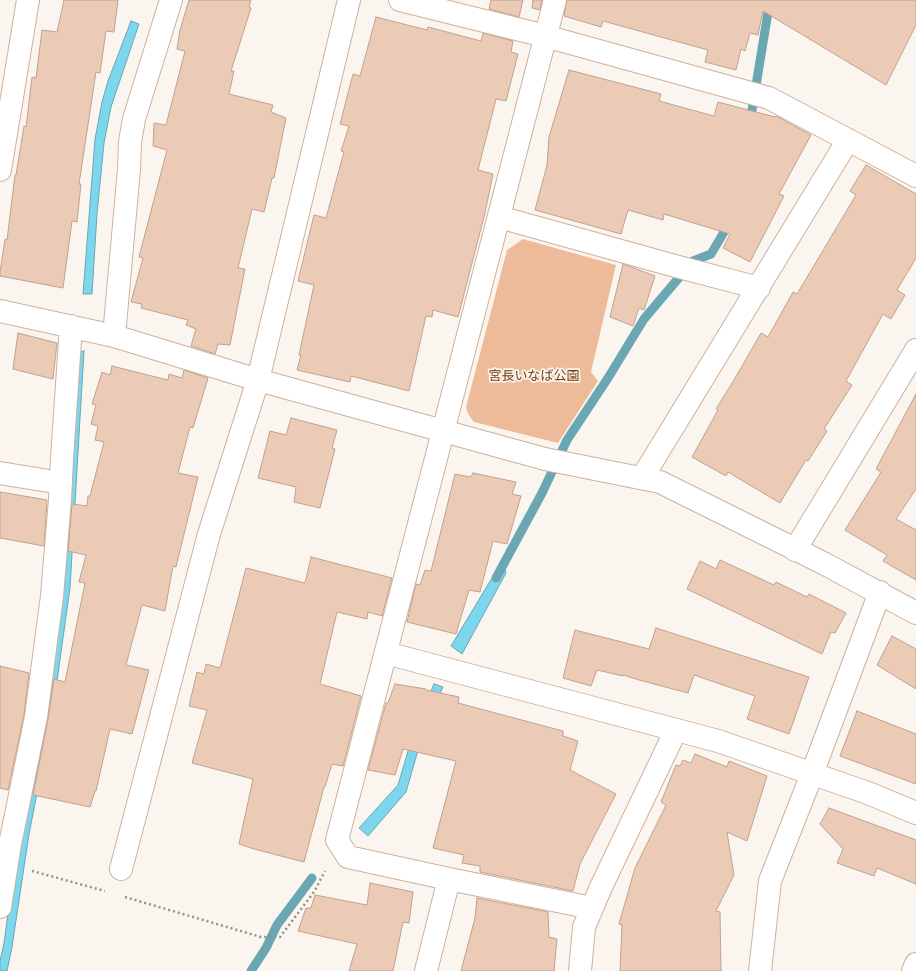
<!DOCTYPE html>
<meta charset="utf-8">
<style>
body{margin:0}
canvas{display:block;background:#fbf5f0}
</style>
<canvas width="916" height="971"></canvas>
<script>
const ctx = document.querySelector('canvas').getContext('2d');
ctx.lineJoin = 'round';
function paint(path, color) {
  ctx.fillStyle = color;
  ctx.fill(path, 'evenodd');
}
function toPath(rows) {
  const path = new Path2D();
  for (const r of rows) {
    path.moveTo(r[0], r[1]);
    for (let i = 2; i < r.length; i += 2) path.lineTo(r[i], r[i + 1]);
  }
  return path;
}
function trace(path, color, width, dash) {
  ctx.strokeStyle = color;
  ctx.lineWidth = width;
  ctx.lineCap = dash ? 'butt' : 'round';
  ctx.setLineDash(dash || []);
  ctx.stroke(path);
}
function drawText(font, color, halo, rows, align = 'center') {
  ctx.font = font + ' Arial,"Noto Sans JP",sans-serif';
  ctx.lineWidth = 3.5;
  ctx.setLineDash([]);
  ctx.textBaseline = 'middle';
  ctx.strokeStyle = halo;
  ctx.fillStyle = color;
  for (const [text, x, y, turn = 0] of rows) {
    ctx.save();
    ctx.translate(x, y);
    ctx.rotate((+turn || 0) * Math.PI / 180);
    ctx.textAlign = isNaN(turn) ? turn : align;
    if (halo) ctx.strokeText(text, 0, 0);
    ctx.fillText(text, 0, 0);
    ctx.restore();
  }
}
const green = toPath([
 [523,239,616,265,591,372,598,381,558,443,474,422,468,414,466,407,507,250]
]);
const water = toPath([
 [131,21,139,24,111,107,104,143,97,214,92,294,83,294,95,139,102,102,108,81,131,21],
 [84,351,70,588,52,717,29,834,12,947,7,971,0,971,0,961,4,943,13,878,76,353,84,351],
 [498,568,505,568,506,573,462,654,451,646,498,568],
 [434,684,443,687,423,733,406,792,368,836,359,828,398,785,414,731,434,684]
]);
const stream = toPath([
 [750,122,770,0],
 [496,578,542,493,567,440,608,378,644,319,693,261,711,254,730,222],
 [251,971,266,948,277,925,312,878]
]);
const building = toPath([
 [64,0,118,0,114,32,106,31,100,73,96,72,79,184,81,184,77,222,72,221,63,288,0,276,0,272,5,239,7,240,15,175,16,175,24,126,26,127,32,77,36,78,42,30,57,32,64,0],
 [189,0,251,0,249,7,251,8,231,71,234,71,229,94,273,105,271,112,286,118,274,178,272,178,264,212,252,209,238,268,245,269,230,345,218,344,215,354,191,346,196,329,186,325,188,320,141,308,142,304,131,302,143,258,139,257,167,150,153,146,154,123,166,125,185,51,177,49,180,30,189,0],
 [491,0,523,0,519,17,489,9,491,0],
 [533,0,542,0,540,10,532,8,533,0],
 [567,0,916,0,916,25,886,85,763,11,758,35,750,33,745,51,741,49,736,70,705,62,708,50,603,21,601,27,564,16,567,0],
 [376,17,427,30,428,27,481,41,483,33,513,41,511,52,518,54,506,101,496,99,478,170,493,174,485,213,458,317,433,310,432,317,426,316,409,391,351,376,350,382,297,370,301,355,299,355,314,285,298,281,314,215,326,218,344,152,341,151,349,126,340,124,353,74,360,76,376,17],
 [569,70,661,94,659,101,714,116,718,102,775,117,776,116,811,135,779,194,784,196,750,262,723,248,730,234,664,214,663,220,628,210,621,234,535,210,547,165,549,137,569,70],
 [866,165,916,194,916,258,897,290,905,295,891,319,883,314,846,381,852,385,824,429,827,431,808,461,806,460,780,503,728,472,726,476,692,457,718,410,716,409,734,380,761,333,768,337,793,292,797,294,856,195,850,191,866,165],
 [623,264,655,276,644,310,639,308,633,326,610,317,623,264],
 [18,333,57,343,53,379,13,369,18,333],
 [112,366,168,380,169,374,182,378,184,370,208,378,193,428,190,427,178,473,198,477,176,567,173,566,165,611,142,605,126,665,149,670,132,734,110,729,96,791,95,791,90,807,33,795,48,719,54,679,65,682,85,583,79,582,86,555,68,551,72,504,87,506,88,496,90,496,104,442,95,440,98,426,91,424,96,405,92,404,102,372,110,375,112,366],
 [916,394,916,489,896,519,916,530,916,580,883,561,887,555,845,530,881,472,876,469,916,394],
 [291,418,337,430,332,448,335,449,320,508,294,502,296,487,258,478,270,431,286,435,291,418],
 [473,473,516,482,512,494,521,496,507,544,493,541,480,592,469,590,456,634,407,622,416,584,420,585,425,570,431,571,455,474,471,477,473,473],
 [0,492,47,500,44,546,0,538,0,492],
 [311,557,392,578,382,616,368,612,367,619,337,612,320,684,361,696,343,766,332,764,325,787,324,787,304,862,254,849,239,844,253,779,192,763,207,710,189,706,197,672,204,674,206,664,220,668,246,568,305,583,311,557],
 [720,560,774,585,776,582,807,597,809,594,846,613,835,633,831,632,822,654,687,589,700,561,716,569,720,560],
 [656,628,809,677,789,734,747,719,755,696,694,675,688,693,639,680,623,675,623,676,597,670,591,686,563,678,575,630,649,649,656,628],
 [892,636,916,649,916,689,877,665,892,636],
 [0,666,29,673,24,715,8,790,0,788,0,666],
 [395,684,426,689,426,690,459,697,458,703,563,731,563,736,578,741,570,770,616,794,580,864,573,891,480,872,480,866,462,863,464,855,433,848,456,761,403,749,395,775,368,770,386,703,388,703,395,684],
 [857,711,916,734,916,784,840,756,857,711],
 [695,754,727,767,729,761,767,776,747,841,727,832,734,875,716,911,720,912,721,971,620,971,622,925,619,924,635,868,666,805,661,802,676,765,680,766,683,760,691,763,695,754],
 [829,808,916,840,916,884,877,868,874,876,837,863,843,849,820,824,829,808],
 [370,883,413,892,409,923,403,922,393,971,349,971,357,944,298,931,306,908,311,908,315,895,367,905,370,883],
 [477,898,548,912,549,937,557,939,554,971,461,971,475,918,477,898]
]);
const path = toPath([
 [32,871,105,891],
 [125,897,261,937,280,937,314,892,325,871]
]);
const minor = toPath([
 [400,0,545,36,769,98,916,176],
 [555,0,337,840,348,857,449,879,592,908],
 [0,170,28,0],
 [499,217,675,266,759,288],
 [0,311,114,336,258,380,545,459,660,482,825,564,916,613],
 [114,336,129,169,130,142,134,119,171,0],
 [0,473,61,483],
 [642,478,848,140],
 [795,550,916,350],
 [386,653,718,741,868,793,916,813],
 [121,869,209,534,258,380,349,0],
 [0,907,10,844,36,717,52,596,60,499,62,458,71,326],
 [426,971,449,879],
 [580,971,584,927,601,887,676,730],
 [760,971,770,881,812,774,880,592],
 [913,971,916,964]
]);
const parkNames = [
 ["宮長いなば公園",534,376]
];
paint(green, '#eebb9a');
paint(water, '#7cd7ed');
trace(water, '#6ba7b3', 1);
trace(stream, '#6ba7b3', 9);
paint(building, '#eccbb6');
trace(building, '#c0a18d', 1);
trace(minor, '#d0b09b', 24);
trace(path, '#998f88', 2.5, [2, 3]);
trace(minor, '#fff', 22);
drawText('13px', '#743b09', '#fbf5f0', parkNames);
</script>
